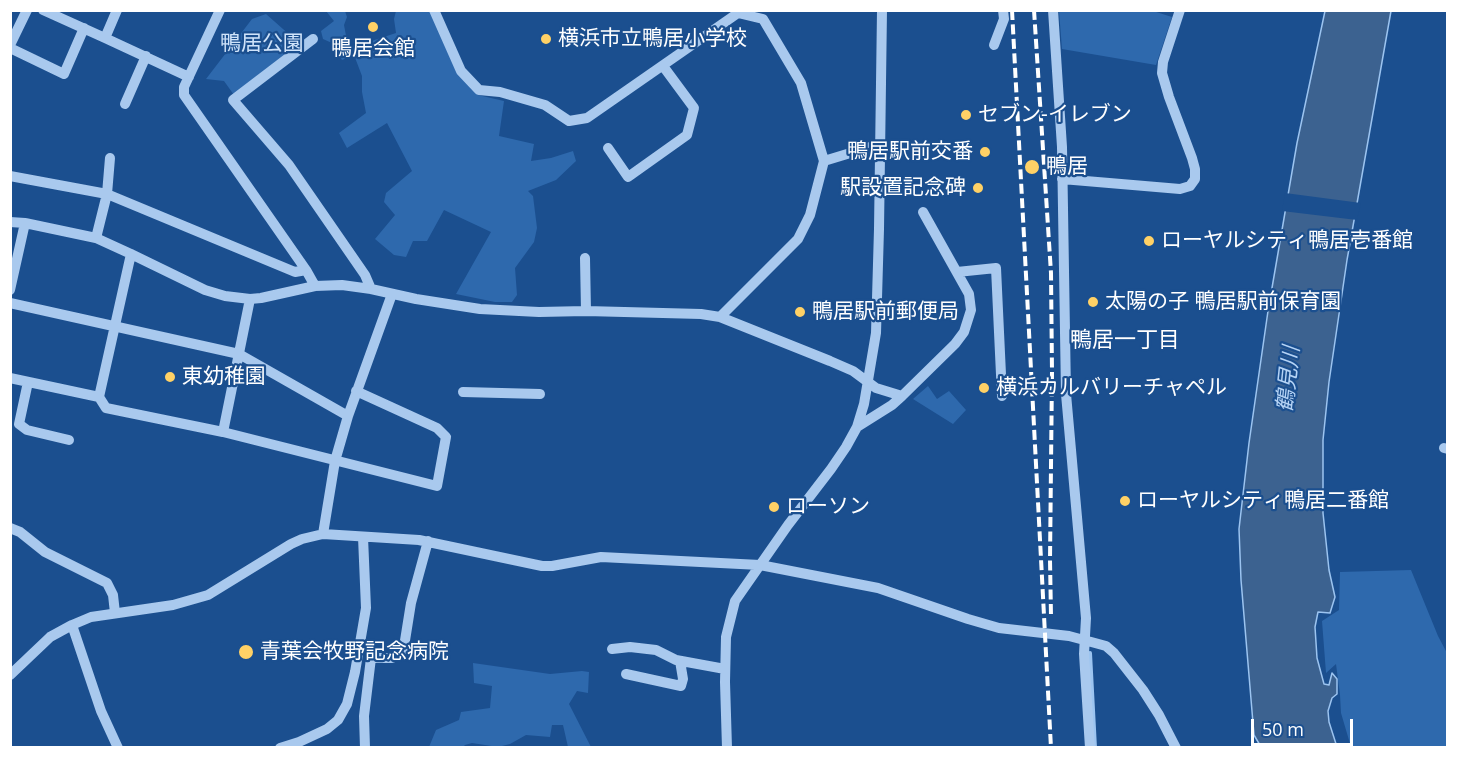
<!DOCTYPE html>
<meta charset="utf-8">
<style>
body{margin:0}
#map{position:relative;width:1458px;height:758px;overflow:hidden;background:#1b4f8f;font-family:"Open Sans",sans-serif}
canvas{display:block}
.frame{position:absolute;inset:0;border:12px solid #fff;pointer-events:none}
.scale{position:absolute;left:1251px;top:719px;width:102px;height:27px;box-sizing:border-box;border:3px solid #fff;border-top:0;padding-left:8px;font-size:18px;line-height:21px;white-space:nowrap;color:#fff;-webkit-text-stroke:4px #1b4f8f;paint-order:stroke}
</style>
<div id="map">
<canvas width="1458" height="758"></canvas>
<div class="frame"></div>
<div class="scale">50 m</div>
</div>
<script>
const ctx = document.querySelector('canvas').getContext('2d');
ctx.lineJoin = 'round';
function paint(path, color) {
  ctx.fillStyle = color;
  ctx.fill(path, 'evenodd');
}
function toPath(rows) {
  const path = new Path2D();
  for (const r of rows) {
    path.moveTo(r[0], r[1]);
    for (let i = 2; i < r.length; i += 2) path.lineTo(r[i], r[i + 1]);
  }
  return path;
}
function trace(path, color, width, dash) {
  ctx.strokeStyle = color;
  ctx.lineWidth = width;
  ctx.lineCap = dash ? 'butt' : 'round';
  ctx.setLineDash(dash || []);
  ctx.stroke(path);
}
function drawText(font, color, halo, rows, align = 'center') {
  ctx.font = font + ' "Open Sans","Noto Sans JP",sans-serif';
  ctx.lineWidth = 4.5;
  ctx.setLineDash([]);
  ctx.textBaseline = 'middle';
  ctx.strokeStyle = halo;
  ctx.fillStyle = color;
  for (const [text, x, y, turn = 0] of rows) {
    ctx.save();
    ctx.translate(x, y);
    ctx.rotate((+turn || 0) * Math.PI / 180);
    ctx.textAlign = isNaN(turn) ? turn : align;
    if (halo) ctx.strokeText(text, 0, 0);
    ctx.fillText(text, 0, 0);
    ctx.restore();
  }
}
const green = toPath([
 [326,11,345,11,347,17,344,25,347,41,353,47,396,33,394,19,396,11,431,11,459,73,478,95,504,101,499,136,534,144,531,161,551,158,573,151,576,161,556,180,528,191,533,196,537,228,534,242,515,268,517,295,512,302,495,302,456,294,491,232,444,210,427,241,413,241,406,257,394,255,375,239,395,215,384,202,386,193,412,171,387,123,347,148,339,133,366,113,362,92,362,76,354,55,342,60,332,43,323,39,321,31,334,21],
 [1059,11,1153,11,1172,17,1156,65,1062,49],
 [266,14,300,44,234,95,224,81,206,79,252,19],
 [928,386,937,399,949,391,966,410,953,424,913,399],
 [1411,570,1438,636,1447,653,1447,747,1351,747,1341,713,1340,695,1336,664,1326,673,1322,621,1339,610,1340,572],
 [473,663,550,674,582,671,589,672,588,693,577,691,569,704,591,747,568,747,563,725,552,725,550,737,526,735,510,744,498,747,472,743,465,745,463,747,429,747,436,730,459,720,461,712,490,708,492,686,474,683]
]);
const water = toPath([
 [1325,11,1391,11,1347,260,1329,382,1323,440,1323,513,1329,570,1335,597,1330,613,1318,612,1315,627,1317,658,1324,684,1329,685,1332,673,1337,679,1337,694,1332,698,1328,711,1329,722,1337,747,1261,747,1254,735,1241,580,1239,529,1249,443,1268,311,1297,143,1325,11]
]);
const pier = toPath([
 [1285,193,1361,203,1357,220,1282,211]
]);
const stream = toPath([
 [1090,653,1095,748]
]);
const minor = toPath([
 [43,10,105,38,189,77],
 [220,10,184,87,184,95,306,270,315,286],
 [434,10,461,71,479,90,500,92,545,105,569,121,587,118,738,13,763,19,801,83,824,161,810,215,798,239,720,317],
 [1053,10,1062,147,1066,394,1086,618,1084,654,1090,748],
 [105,38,117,10],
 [313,39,233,100,289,165,365,275,371,289],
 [10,45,27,10],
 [994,45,1004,19,1003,10],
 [10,48,64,74,84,28],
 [125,104,146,56],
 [608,148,628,177,687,135,694,108,663,66],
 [824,161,880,144],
 [10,176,107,194,295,272,306,270],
 [1062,179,1180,189,1190,186,1195,179,1195,169,1192,158,1169,97,1162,73,1163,62,1180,10],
 [10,222,25,223,96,238,131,254,205,290,225,296,250,299,261,298,315,286,342,285,371,289,416,299,480,309,539,312,586,311,701,314,720,317,830,361,853,371,876,388,902,396],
 [96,238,107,194,110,158],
 [585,258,586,311],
 [957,272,996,268,1002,396],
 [10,290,25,223],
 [10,303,239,354,348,416],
 [10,378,99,397,106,408,223,432,437,486,446,437,437,428,356,391],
 [28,382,19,424,27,430,69,440],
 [463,392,540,394],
 [99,397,131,254],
 [857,427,892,405,902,396,955,344,964,332,971,310,969,294,923,212],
 [223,432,250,299],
 [1444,448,1448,449],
 [10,528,20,532,45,552,107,583,113,595,115,613],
 [323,534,335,461,348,416,392,294],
 [72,625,101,711,118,748],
 [612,649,630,647,656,650,676,660,725,669],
 [626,674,681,686,683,679,680,661],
 [10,675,50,637,72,625,91,617,173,605,208,595,291,544,302,539,323,534,419,540,542,566,552,566,601,557,760,565,878,588,968,619,999,628,1069,636,1084,640,1106,646,1114,653,1143,690,1159,715,1176,748],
 [280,748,299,742,327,729,338,720,347,704,355,672,366,608,363,537],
 [365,748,364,716,371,658,392,658,403,653,411,603,428,541],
 [727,748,725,682,726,637,735,601,788,525,831,469,846,447,857,427,864,404,876,333,879,229,882,10]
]);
const rail = toPath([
 [1012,10,1051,748],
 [1034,10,1051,273,1052,372,1050,560,1051,616]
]);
const markers = [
 [373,27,6,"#ffd166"],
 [546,39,6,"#ffd166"],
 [966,115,6,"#ffd166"],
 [985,152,6,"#ffd166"],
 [1032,167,8,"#ffd166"],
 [978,188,6,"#ffd166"],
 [1149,241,6,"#ffd166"],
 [1093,302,6,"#ffd166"],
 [800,312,6,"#ffd166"],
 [170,377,6,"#ffd166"],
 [984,388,6,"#ffd166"],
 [1125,501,6,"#ffd166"],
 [774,507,6,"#ffd166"],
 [246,652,8,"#ffd166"]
];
const poiNames = [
 ["横浜市立鴨居小学校",558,39],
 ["鴨居会館",373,49,"center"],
 ["セブン-イレブン",978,115],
 ["鴨居駅前交番",973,152,"right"],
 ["鴨居",1046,167],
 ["駅設置記念碑",966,188,"right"],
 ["ローヤルシティ鴨居壱番館",1161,241],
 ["太陽の子 鴨居駅前保育園",1105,302],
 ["鴨居駅前郵便局",812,312],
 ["東幼稚園",182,377],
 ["横浜カルバリーチャペル",996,388],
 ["ローヤルシティ鴨居二番館",1137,501],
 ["ローソン",786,507],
 ["青葉会牧野記念病院",260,652]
];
const parkNames = [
 ["鴨居公園",262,44]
];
const neighbourhoodNames = [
 ["鴨居一丁目",1125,341]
];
const waterNames = [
 ["鶴見川",1289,379,-84]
];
paint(green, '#2e69ad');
paint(water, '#3c6290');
trace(water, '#9cc4f0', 1.5);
paint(pier, '#1b4f8f');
trace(stream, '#9cc4f0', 4);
trace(minor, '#a9c9ee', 10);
trace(rail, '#fff', 4, [10, 4.5]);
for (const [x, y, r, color] of markers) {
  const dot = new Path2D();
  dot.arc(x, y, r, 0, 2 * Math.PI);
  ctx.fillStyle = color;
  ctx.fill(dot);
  trace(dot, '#1b4f8f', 2);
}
drawText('21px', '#fff', '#1b4f8f', poiNames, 'left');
drawText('21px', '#cfe3fa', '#1b4f8f', parkNames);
drawText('22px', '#fff', '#1b4f8f', neighbourhoodNames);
drawText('italic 22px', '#b5d3f5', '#1b4f8f', waterNames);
</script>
